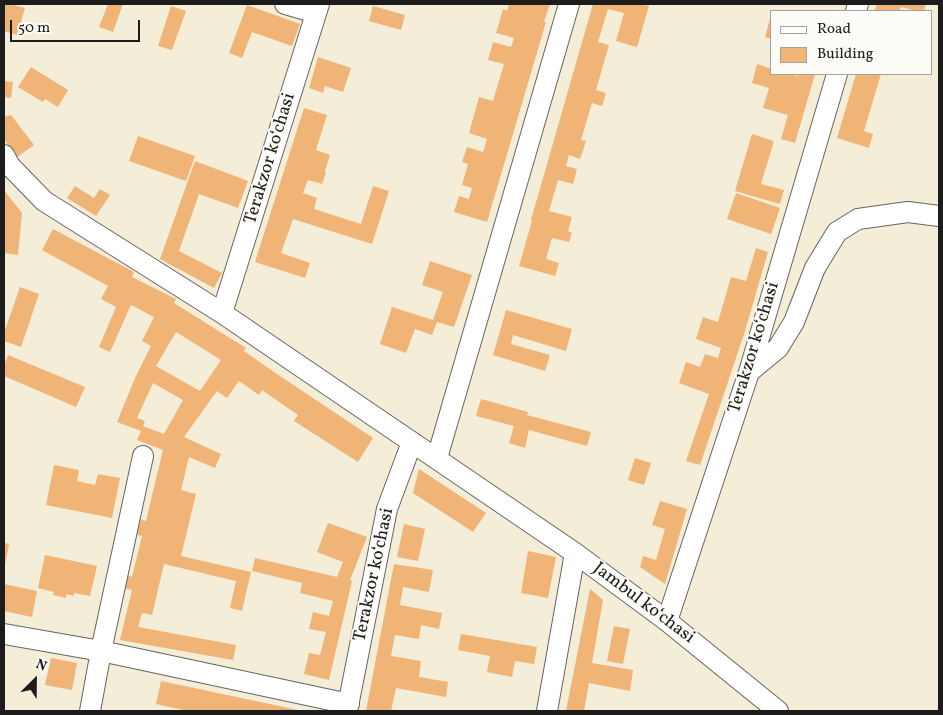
<!DOCTYPE html>
<meta charset="utf-8">
<style>
body{margin:0}
#map{position:relative;width:943px;height:715px;overflow:hidden;background:#f4edd8;font-family:Vollkorn,serif}
canvas{display:block}
.frame{position:absolute;inset:0;border:5px solid #1c1c1c;pointer-events:none}
.legend{position:absolute;left:770px;top:10px;width:162px;height:65px;box-sizing:border-box;background:#fdfcf7;border:1px solid #a3a29f;margin:0;padding:6px 9px;list-style:none;font-size:15px;color:#1c1c1c}
.legend li{display:flex;align-items:center;gap:10px;height:25px}
.legend b{width:25px;border:1px solid #a3a29f}
.north{position:absolute;left:10px;top:655px;width:50px;height:50px;-webkit-text-stroke:4px #fdfcf7;paint-order:stroke;rotate:23deg;font-size:14px;font-weight:700;line-height:20px;text-align:center;color:#1c1c1c}
.north::after{content:'';display:block;margin:auto;width:18px;height:22px;background:#1c1c1c;clip-path:polygon(50% 0,100% 100%,50% 72%,0 100%)}
.scale{position:absolute;left:10px;top:20px;width:130px;height:22px;box-sizing:border-box;border:2px solid #1c1c1c;border-top:0;padding-left:6px;font-size:15px;line-height:18px;white-space:nowrap;color:#1c1c1c;-webkit-text-stroke:4px #fdfcf7;paint-order:stroke}
</style>
<div id="map">
<canvas width="943" height="715"></canvas>
<div class="frame"></div>
<ul class="legend">
<li><b style="height:6px;background:#fff"></b>Road</li>
<li><b style="height:14px;background:#efb476"></b>Building</li>
</ul>
<div class="north">N</div>
<div class="scale">50 m</div>
</div>
<script>
const ctx = document.querySelector('canvas').getContext('2d');
ctx.lineJoin = 'round';
function paint(path, color) {
  ctx.fillStyle = color;
  ctx.fill(path, 'evenodd');
}
function toPath(rows) {
  const path = new Path2D();
  for (const r of rows) {
    path.moveTo(r[0], r[1]);
    for (let i = 2; i < r.length; i += 2) path.lineTo(r[i], r[i + 1]);
  }
  return path;
}
function trace(path, color, width, dash) {
  ctx.strokeStyle = color;
  ctx.lineWidth = width;
  ctx.lineCap = dash ? 'butt' : 'round';
  ctx.setLineDash(dash || []);
  ctx.stroke(path);
}
function drawText(font, color, halo, rows, align = 'center') {
  ctx.font = font + ' Vollkorn,serif';
  ctx.lineWidth = 4;
  ctx.setLineDash([]);
  ctx.textBaseline = 'middle';
  ctx.strokeStyle = halo;
  ctx.fillStyle = color;
  for (const [text, x, y, turn = 0] of rows) {
    ctx.save();
    ctx.translate(x, y);
    ctx.rotate((+turn || 0) * Math.PI / 180);
    ctx.textAlign = isNaN(turn) ? turn : align;
    if (halo) ctx.strokeText(text, 0, 0);
    ctx.fillText(text, 0, 0);
    ctx.restore();
  }
}
const building = toPath([
 [4,4,10,4,25,8,17,35,4,31],
 [108,4,123,4,113,32,99,27],
 [509,4,550,4,544,22,546,22,487,222,454,212,459,196,469,199,472,188,462,185,468,164,462,162,467,147,483,152,487,139,469,133,479,97,493,101,504,64,488,60,493,42,511,47,514,38,496,33,503,9,507,11],
 [593,4,641,4,649,6,637,47,616,41,624,13,608,9,598,42,609,45,596,90,606,93,602,106,592,103,581,140,586,141,580,159,569,155,566,166,577,169,573,184,558,180,549,211,572,217,568,231,572,233,569,242,552,238,546,259,559,263,555,276,519,266,532,221,531,220],
 [877,4,926,4,924,11,917,11,901,7,899,11,874,11],
 [247,5,300,24,292,46,252,32,242,58,229,53],
 [171,6,186,11,172,50,158,46],
 [373,6,405,15,401,30,369,21],
 [771,15,772,15,772,39,765,37],
 [318,57,351,68,343,92,325,86,323,93,309,88],
 [757,64,772,69,772,74,789,74,798,76,799,74,815,74,795,143,781,139,788,115,763,108,769,88,752,83],
 [31,67,68,90,58,107,45,99,43,102,18,87],
 [856,74,881,74,864,131,873,134,869,148,837,138],
 [4,81,13,82,11,98,4,97],
 [304,108,327,115,316,150,330,155,325,171,326,172,322,184,308,180,303,193,317,198,314,209,361,224,373,186,389,191,372,244,293,219,281,253,310,263,305,278,255,262],
 [11,115,34,145,17,157,4,139,4,117],
 [752,134,774,141,761,184,784,190,780,204,735,191],
 [138,136,195,156,186,181,129,161],
 [195,161,248,181,238,208,199,194,179,251,222,273,214,288,160,259],
 [75,186,94,198,100,189,110,195,96,216,67,198],
 [4,190,22,213,18,255,4,253],
 [736,193,780,208,771,234,727,219],
 [53,229,134,272,132,277,176,299,174,303,246,348,244,351,274,372,373,438,358,462,294,421,298,415,262,390,259,395,239,381,227,398,217,391,184,437,221,454,215,468,189,457,181,490,196,494,181,556,251,572,242,611,230,608,236,581,164,564,152,615,142,613,138,627,236,645,233,660,120,640,132,590,123,588,126,575,132,577,142,536,136,534,139,519,146,521,163,450,137,440,141,431,117,422,135,378,151,346,142,341,154,317,131,305,110,352,99,347,116,307,101,299,108,286,42,250],
 [176,332,221,360,200,391,156,366],
 [153,383,183,400,164,434,143,426,145,421,137,418],
 [756,248,768,252,745,331,700,465,686,461,709,394,679,383,686,362,700,367,705,354,718,358,721,348,696,339,703,317,718,322,731,277,746,281],
 [430,261,472,275,454,327,437,322,432,335,415,329,406,353,380,344,392,307,433,320,443,292,422,285],
 [20,287,39,294,21,347,4,341,4,333],
 [506,310,572,329,566,351,513,335,511,344,550,355,545,371,493,355],
 [8,355,85,387,76,407,4,376,4,366],
 [481,399,528,412,527,415,591,432,587,446,529,430,525,448,509,443,514,426,476,416],
 [635,458,651,463,644,485,628,480],
 [54,465,79,470,77,481,95,485,98,474,120,478,112,518,46,505],
 [419,469,486,513,473,532,413,493],
 [660,501,687,509,665,584,640,567,643,556,656,560,665,529,652,525],
 [328,523,367,537,350,580,352,581,329,680,304,674,309,653,320,655,326,632,309,629,313,612,329,616,333,601,300,593,302,583,252,571,255,558,337,577,343,562,317,552],
 [404,524,425,529,418,561,397,557],
 [4,543,9,544,5,565,4,565],
 [528,551,556,557,548,598,521,593],
 [45,555,97,566,90,596,74,593,74,596,66,594,66,598,53,595,54,592,38,588],
 [394,564,433,570,429,592,403,587,400,605,442,613,439,629,421,625,419,639,395,635,391,656,421,661,419,677,448,682,446,697,396,688,391,711,366,711],
 [4,584,37,591,32,617,4,611],
 [590,589,603,600,592,663,633,670,630,691,589,683,584,711,566,711],
 [614,626,630,629,623,664,607,661],
 [461,634,537,647,534,664,515,661,512,677,487,672,490,656,458,650],
 [51,658,77,663,72,690,45,685],
 [161,681,298,710,297,711,188,711,156,704]
]);
const minor = toPath([
 [285,4,316,13],
 [856,11,858,4],
 [4,155,10,166,44,201,222,313,575,553,667,621,778,711],
 [222,313,319,4],
 [749,372,778,348,794,322,815,268,837,232,858,219,908,212,939,216],
 [437,458,569,4],
 [667,621,749,372,837,74],
 [4,634,101,651,349,704],
 [90,711,101,651,143,456],
 [347,711,387,509,412,442],
 [547,711,575,553]
]);
const streetNames = [
 ["Terakzor koʻchasi",271,159,-73],
 ["Terakzor koʻchasi",755,348,-73],
 ["Terakzor koʻchasi",375,575,-78],
 ["Jambul koʻchasi",643,604,37]
];
paint(building, '#efb476');
trace(minor, '#68655e', 22);
trace(minor, '#fff', 20);
drawText('18px', '#1c1c1c', '#fdfcf7', streetNames);
</script>
